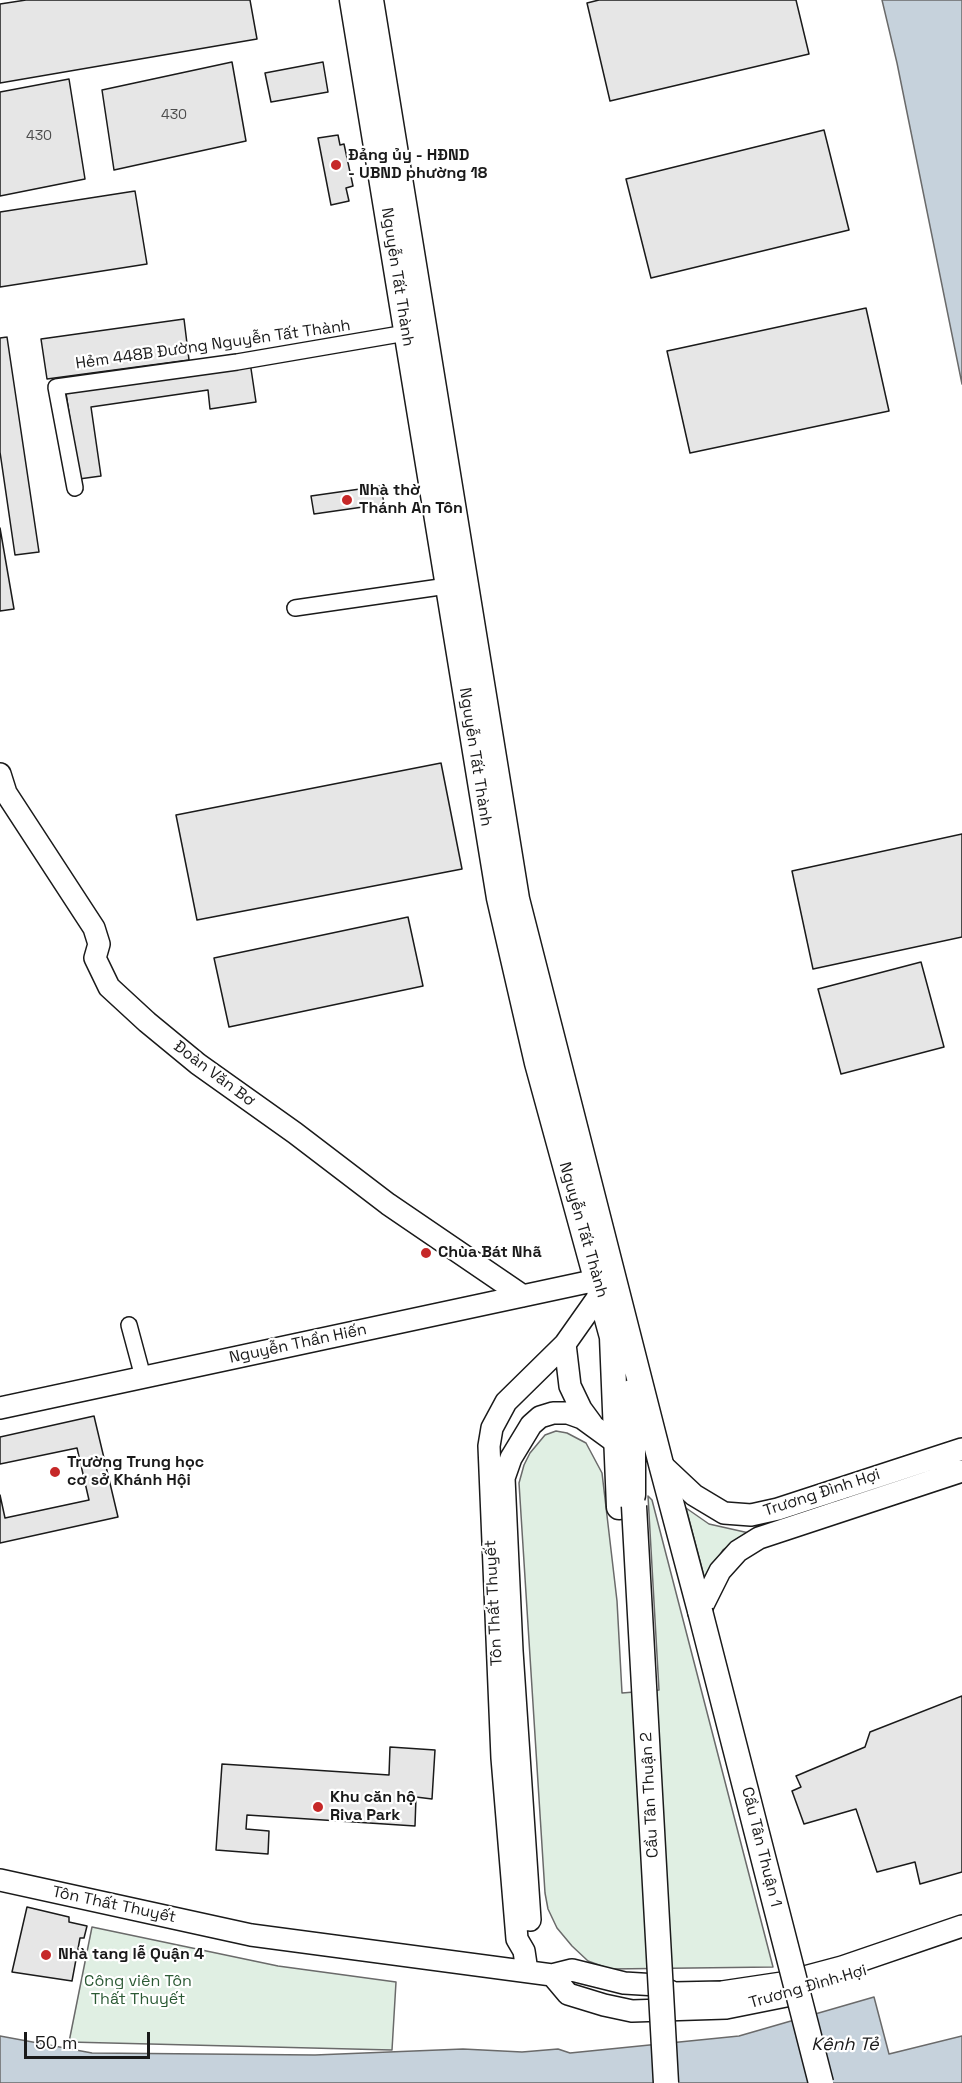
<!DOCTYPE html>
<meta charset="utf-8">
<style>
body{margin:0}
#map{position:relative;width:962px;height:2083px;overflow:hidden;background:#fff;font-family:"Space Grotesk",sans-serif}
canvas{display:block}
.scale{position:absolute;left:24px;top:2032px;width:126px;height:27px;box-sizing:border-box;border:3px solid #1a1a1a;border-top:0;padding-left:8px;font-size:18px;line-height:21px;white-space:nowrap;color:#1a1a1a;-webkit-text-stroke:4px #fff;paint-order:stroke}
</style>
<div id="map">
<canvas width="962" height="2083"></canvas>
<div class="scale">50 m</div>
</div>
<script>
const ctx = document.querySelector('canvas').getContext('2d');
ctx.lineJoin = 'round';
function paint(path, color) {
  ctx.fillStyle = color;
  ctx.fill(path, 'evenodd');
}
function toPath(rows) {
  const path = new Path2D();
  for (const r of rows) {
    path.moveTo(r[0], r[1]);
    for (let i = 2; i < r.length; i += 2) path.lineTo(r[i], r[i + 1]);
  }
  return path;
}
function trace(path, color, width, dash) {
  ctx.strokeStyle = color;
  ctx.lineWidth = width;
  ctx.lineCap = dash ? 'butt' : 'round';
  ctx.setLineDash(dash || []);
  ctx.stroke(path);
}
function drawText(font, color, halo, rows, align = 'center') {
  ctx.font = font + ' "Space Grotesk",sans-serif';
  ctx.lineWidth = 4.5;
  ctx.setLineDash([]);
  ctx.textBaseline = 'middle';
  ctx.strokeStyle = halo;
  ctx.fillStyle = color;
  for (const [text, x, y, turn = 0] of rows) {
    ctx.save();
    ctx.translate(x, y);
    ctx.rotate((+turn || 0) * Math.PI / 180);
    ctx.textAlign = isNaN(turn) ? turn : align;
    if (halo) ctx.strokeText(text, 0, 0);
    ctx.fillText(text, 0, 0);
    ctx.restore();
  }
}
const green = toPath([
 [556,1431,567,1433,586,1443,602,1473,617,1601,622,1693,659,1690,648,1496,652,1500,773,1967,610,1969,588,1961,572,1946,557,1928,548,1909,545,1893,519,1483,524,1465,530,1453,545,1435,556,1431],
 [686,1508,709,1524,749,1533,723,1550,705,1580,686,1508],
 [92,1927,278,1966,396,1982,392,2050,69,2042,92,1927]
]);
const water = toPath([
 [882,0,962,0,962,384,897,63,882,0],
 [874,1997,889,2054,962,2036,962,2083,0,2083,0,2036,92,2053,315,2055,463,2049,522,2052,558,2049,570,2053,739,2036,874,1997]
]);
const building = toPath([
 [26,0,250,0,257,39,0,83,0,4,26,0],
 [599,0,796,0,809,54,610,101,587,3,599,0],
 [232,62,246,141,114,170,102,90,232,62],
 [323,62,328,92,271,102,265,73,323,62],
 [69,79,85,179,0,196,0,92,69,79],
 [824,130,849,230,651,278,626,179,824,130],
 [338,135,340,145,344,144,353,186,346,188,349,201,331,205,318,138,338,135],
 [135,191,147,264,0,287,0,212,135,191],
 [866,308,889,411,690,453,667,351,866,308],
 [184,319,189,360,47,379,41,339,184,319],
 [7,337,39,552,15,555,0,452,0,338,7,337],
 [250,362,256,402,210,409,208,390,91,407,101,476,79,479,66,393,80,391,80,386,250,362],
 [381,486,384,504,314,514,311,496,381,486],
 [0,528,14,609,0,611,0,528],
 [441,763,462,869,197,920,176,815,441,763],
 [962,834,962,937,813,969,792,871,962,834],
 [408,917,423,986,229,1027,214,958,408,917],
 [921,962,944,1047,841,1074,818,989,921,962],
 [94,1416,118,1517,0,1543,0,1495,5,1518,89,1500,77,1448,0,1464,0,1437,94,1416],
 [962,1696,962,1872,920,1884,915,1862,877,1872,856,1809,804,1824,792,1791,801,1787,796,1776,865,1747,870,1732,962,1696],
 [390,1747,435,1750,432,1799,416,1797,415,1826,247,1815,246,1829,269,1831,268,1854,216,1850,222,1764,389,1775,390,1747],
 [27,1907,69,1917,69,1922,87,1926,84,1938,80,1938,72,1981,12,1972,27,1907]
]);
const street = toPath([
 [75,488,56,387,237,362,406,333],
 [295,608,447,586],
 [129,1325,143,1377]
]);
const secondary = toPath([
 [0,774,6,793,94,928,99,944,95,958,109,987,147,1022,198,1064,295,1133,388,1204,523,1296],
 [565,1344,570,1386,581,1409,592,1424],
 [0,1408,597,1280],
 [661,1464,694,1495,724,1513,751,1515,778,1509,962,1449],
 [700,1611,720,1571,738,1551,759,1538,962,1471],
 [0,1880,251,1935,552,1975,572,1970,624,1983,657,1985,674,1993,722,1992,782,1983,842,1967,962,1926],
 [530,1920,512,1651,504,1478,511,1458,531,1425,540,1417,553,1413,568,1413,582,1418,615,1442],
 [527,1971,524,1951,517,1939,502,1758,489,1446,492,1428,506,1402,565,1344,601,1293],
 [552,1975,568,1994,604,2005,632,2011,726,2008,791,1995]
]);
const primary = toPath([
 [352,0,499,898,537,1063,612,1337,619,1507],
 [371,0,517,899,661,1464,700,1611],
 [633,1391,633,1495]
]);
const primaryBridge = toPath([
 [634,1506,666,2083],
 [700,1611,821,2083]
]);
const markers = [
 [336,165,6,"#c62828"],
 [347,500,6,"#c62828"],
 [426,1253,6,"#c62828"],
 [55,1472,6,"#c62828"],
 [318,1807,6,"#c62828"],
 [46,1955,6,"#c62828"]
];
const numberNames = [
 ["430",174,115],
 ["430",39,136]
];
const poiNames = [
 ["Đảng ủy - HĐND",348,156],
 ["- UBND phường 18",348,174],
 ["Nhà thờ",359,491],
 ["Thánh An Tôn",359,509],
 ["Chùa Bát Nhã",438,1253],
 ["Trường Trung học",67,1463],
 ["cơ sở Khánh Hội",67,1481],
 ["Khu căn hộ",330,1798],
 ["Riva Park",330,1816],
 ["Nhà tang lễ Quận 4",58,1955]
];
const streetNames = [
 ["Nguyễn Tất Thành",397,277,81],
 ["Hẻm 448B Đường Nguyễn Tất Thành",213,345,-8],
 ["Nguyễn Tất Thành",475,757,81],
 ["Đoàn Văn Bơ",214,1074,37],
 ["Nguyễn Tất Thành",583,1230,74],
 ["Nguyễn Thần Hiến",298,1344,-12],
 ["Trương Đình Hợi",822,1493,-18],
 ["Tôn Thất Thuyết",494,1603,-93],
 ["Cầu Tân Thuận 2",650,1795,-93],
 ["Cầu Tân Thuận 1",761,1847,76],
 ["Tôn Thất Thuyết",114,1905,12],
 ["Trương Đình Hợi",808,1987,-16]
];
const parkNames = [
 ["Công viên Tôn",138,1982],
 ["Thất Thuyết",138,2000]
];
const waterNames = [
 ["Kênh Tẻ",845,2045]
];
paint(green, '#e0efe3');
trace(green, '#6a6a6a', 1.5);
paint(water, '#c6d2dc');
trace(water, '#6a6a6a', 1.5);
paint(building, '#e6e6e6');
trace(building, '#1a1a1a', 1.5);
trace(street, '#1a1a1a', 18);
trace(secondary, '#1a1a1a', 24);
trace(primary, '#1a1a1a', 27);
trace(street, '#fff', 15);
trace(secondary, '#fff', 21);
trace(primary, '#fff', 24);
trace(primaryBridge, '#1a1a1a', 27, []);
trace(primaryBridge, '#fff', 24);
for (const [x, y, r, color] of markers) {
  const dot = new Path2D();
  dot.arc(x, y, r, 0, 2 * Math.PI);
  ctx.fillStyle = color;
  ctx.fill(dot);
  trace(dot, '#fff', 2);
}
drawText('14px', '#4d4d4d', null, numberNames);
drawText('bold 16px', '#1a1a1a', '#fff', poiNames, 'left');
drawText('16px', '#1a1a1a', '#fff', streetNames);
drawText('16px', '#2b5a34', '#fff', parkNames);
drawText('italic 18px', '#1a1a1a', '#fff', waterNames);
</script>
